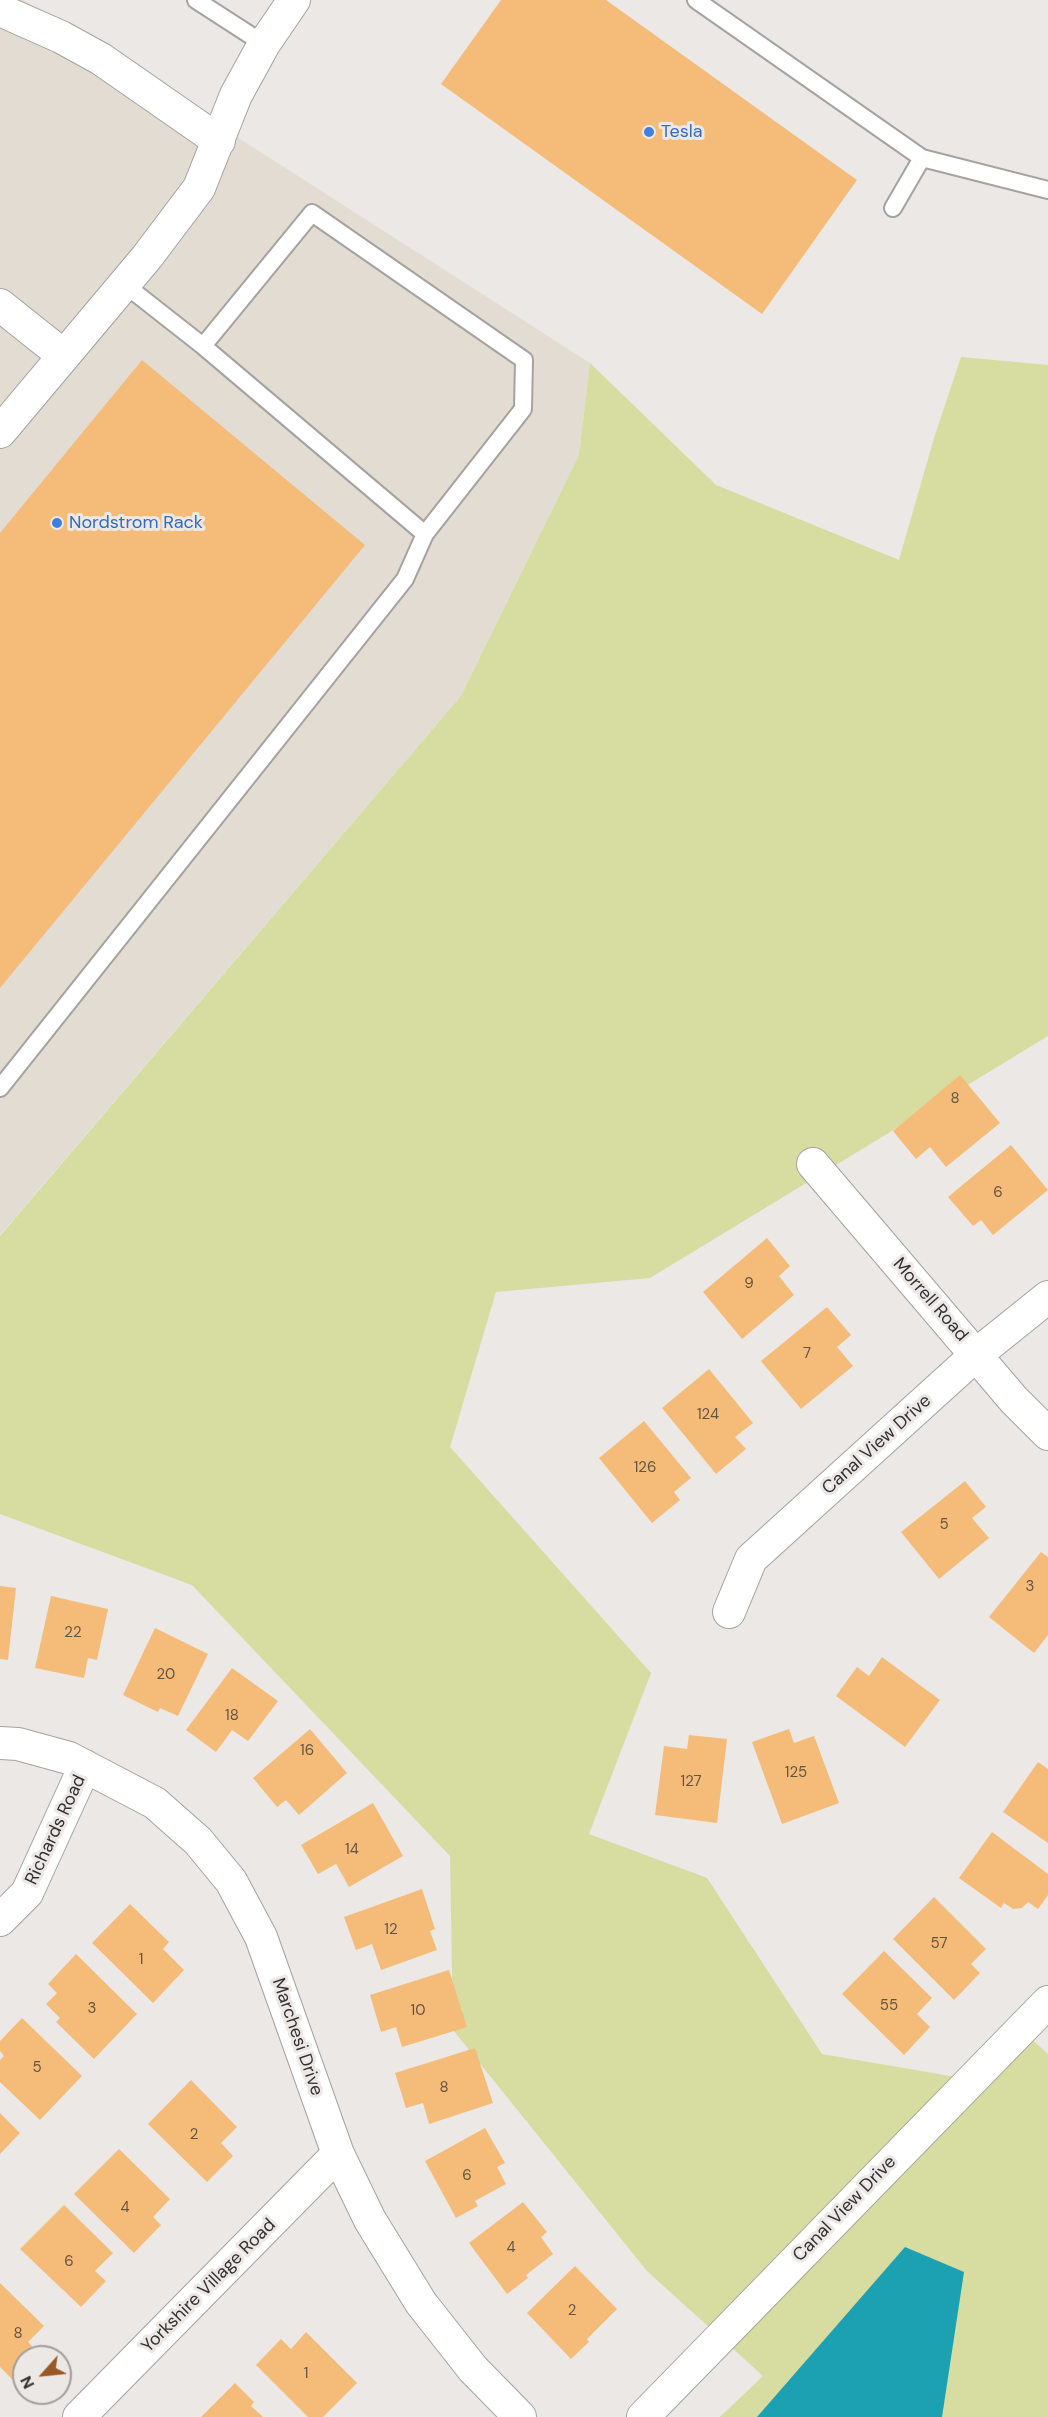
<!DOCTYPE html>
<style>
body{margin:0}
#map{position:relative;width:1048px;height:2417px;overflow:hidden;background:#ebe8e5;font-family:"DM Sans",sans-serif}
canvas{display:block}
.north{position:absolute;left:12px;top:2345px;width:60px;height:60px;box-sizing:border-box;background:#ebe8e5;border:2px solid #a19f9d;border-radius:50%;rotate:243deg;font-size:16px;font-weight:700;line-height:24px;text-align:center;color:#333231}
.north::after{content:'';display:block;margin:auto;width:21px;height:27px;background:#995824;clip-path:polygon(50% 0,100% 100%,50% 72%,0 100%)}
</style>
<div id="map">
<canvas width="1048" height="2417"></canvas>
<div class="north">N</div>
</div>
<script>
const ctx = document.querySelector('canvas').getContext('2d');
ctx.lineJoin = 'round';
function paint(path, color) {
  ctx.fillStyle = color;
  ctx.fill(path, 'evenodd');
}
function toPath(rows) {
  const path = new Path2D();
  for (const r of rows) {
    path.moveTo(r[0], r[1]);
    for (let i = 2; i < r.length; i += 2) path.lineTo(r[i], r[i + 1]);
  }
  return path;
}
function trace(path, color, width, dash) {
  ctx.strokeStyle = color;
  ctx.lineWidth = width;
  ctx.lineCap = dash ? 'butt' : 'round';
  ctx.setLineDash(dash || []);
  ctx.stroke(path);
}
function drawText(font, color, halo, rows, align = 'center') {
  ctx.font = font + ' "DM Sans",sans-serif';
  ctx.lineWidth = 6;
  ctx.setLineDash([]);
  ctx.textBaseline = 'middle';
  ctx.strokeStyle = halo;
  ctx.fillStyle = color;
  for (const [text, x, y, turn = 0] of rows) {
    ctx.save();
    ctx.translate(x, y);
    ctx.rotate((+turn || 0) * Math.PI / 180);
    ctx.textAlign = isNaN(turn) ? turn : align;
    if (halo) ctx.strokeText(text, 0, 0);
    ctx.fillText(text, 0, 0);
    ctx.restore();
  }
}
const built = toPath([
 [0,0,23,0,590,363,579,455,461,696,0,1235]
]);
const green = toPath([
 [961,357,1048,365,1048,1036,650,1278,496,1292,450,1447,651,1673,589,1834,707,1878,822,2054,985,2082,1028,2036,1048,2054,1048,2417,720,2417,763,2376,647,2271,453,2030,450,1856,192,1585,0,1514,0,1236,461,696,579,455,590,363,716,485,899,560,934,438]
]);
const water = toPath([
 [905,2247,964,2272,942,2417,757,2417]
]);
const building = toPath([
 [501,0,606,0,857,180,762,314,441,84],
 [142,360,365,545,0,988,0,533],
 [960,1075,1000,1123,946,1167,930,1147,916,1159,893,1131],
 [1011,1145,1048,1190,993,1235,981,1220,973,1226,948,1197],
 [767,1238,790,1266,779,1276,794,1295,742,1339,703,1292],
 [827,1307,851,1335,837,1347,853,1366,801,1409,761,1361],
 [709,1369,753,1423,735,1437,746,1449,716,1474,662,1408],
 [644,1421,691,1478,674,1492,680,1500,652,1523,599,1458],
 [965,1481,986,1507,972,1518,989,1538,939,1579,901,1532],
 [1041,1552,1048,1557,1048,1635,1034,1653,989,1617],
 [0,1586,16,1588,8,1660,0,1659],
 [51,1596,108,1609,97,1660,88,1658,84,1678,35,1668],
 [155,1628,208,1654,178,1716,160,1708,158,1712,123,1695],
 [882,1657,940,1700,905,1747,836,1696,857,1667,869,1676],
 [232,1668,278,1701,248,1741,232,1730,216,1752,186,1730],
 [310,1729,347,1773,299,1815,286,1800,277,1807,253,1778],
 [789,1729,794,1743,814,1736,839,1803,782,1824,752,1742],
 [689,1735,727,1739,717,1823,655,1815,664,1746,687,1749],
 [1038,1762,1048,1769,1048,1843,1003,1812],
 [373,1803,403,1856,349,1887,336,1864,318,1874,301,1845],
 [992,1832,1048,1874,1048,1895,1038,1909,1028,1902,1022,1908,1013,1909,1004,1903,1001,1908,959,1878],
 [422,1889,435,1929,430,1931,437,1950,381,1970,372,1944,356,1950,344,1917],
 [934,1897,986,1949,971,1964,980,1973,954,2000,893,1939],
 [130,1904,169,1942,163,1949,184,1970,153,2003,92,1943],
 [884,1951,932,1998,917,2014,930,2027,904,2055,842,1994],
 [76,1954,137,2014,94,2059,56,2022,60,2018,46,2004,57,1993,48,1984],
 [449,1970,467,2027,402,2047,396,2027,381,2032,370,1995],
 [22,2018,82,2076,40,2120,0,2082,0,2060,4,2056,0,2051,0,2041],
 [475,2048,493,2103,429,2124,423,2103,406,2108,395,2073],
 [191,2080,237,2127,221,2143,233,2156,207,2182,148,2124],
 [0,2113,20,2133,0,2154],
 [485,2128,505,2163,497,2167,506,2184,475,2201,478,2206,456,2218,425,2161],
 [119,2149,170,2199,153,2217,161,2225,134,2253,74,2194],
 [523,2202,547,2232,541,2237,553,2254,526,2275,528,2278,507,2294,469,2243],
 [64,2205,113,2253,95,2271,106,2281,81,2307,20,2249],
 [575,2266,617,2309,587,2339,589,2342,571,2359,527,2313],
 [0,2283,44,2326,28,2342,40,2355,38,2357,24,2357,24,2371,14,2381,0,2367],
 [306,2332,357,2383,323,2417,308,2417,256,2365,281,2339,291,2349],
 [235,2383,254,2402,251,2406,263,2417,201,2417]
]);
const lane = toPath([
 [196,0,264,44],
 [696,0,922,158,893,208],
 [922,158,1048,190],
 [124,284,203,346,425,534],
 [0,1088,405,579,425,534,523,409,524,360,312,213,203,346]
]);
const street = toPath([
 [0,10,61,37,101,59,219,141],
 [0,305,64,356],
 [0,432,147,257,199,188,236,95,264,44,294,0],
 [813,1164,1014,1400,1048,1434],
 [729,1612,751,1559,977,1354,1048,1297],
 [0,1743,18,1744,69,1758,155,1803,198,1841,231,1881,261,1937,338,2154,370,2220,421,2303,473,2369,520,2417],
 [0,1920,27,1893,85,1766],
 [79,2417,338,2154],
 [643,2417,1048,2002]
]);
const markers = [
 [649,132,6,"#3f7fe0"],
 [57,523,6,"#3f7fe0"]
];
const numberNames = [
 ["8",955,1099],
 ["6",998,1193],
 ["9",749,1284],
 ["7",807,1354],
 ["124",708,1415],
 ["126",645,1468],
 ["5",944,1525],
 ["3",1030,1587],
 ["22",73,1633],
 ["20",166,1675],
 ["18",232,1716],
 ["16",307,1751],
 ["125",796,1773],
 ["127",691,1782],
 ["14",352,1850],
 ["12",391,1930],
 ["57",939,1944],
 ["1",141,1960],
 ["55",889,2006],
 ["3",92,2009],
 ["10",418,2011],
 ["5",37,2068],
 ["8",444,2088],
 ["2",194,2135],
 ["6",467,2176],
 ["4",125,2208],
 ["4",511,2248],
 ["6",69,2262],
 ["2",572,2311],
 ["8",18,2334],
 ["1",306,2374]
];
const shopNames = [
 ["Tesla",661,132],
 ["Nordstrom Rack",69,523]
];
const streetNames = [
 ["Morrell Road",930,1300,49],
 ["Canal View Drive",877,1445,-42],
 ["Richards Road",56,1830,-65],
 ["Marchesi Drive",297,2037,71],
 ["Canal View Drive",845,2209,-46],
 ["Yorkshire Village Road",209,2286,-45]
];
paint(built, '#e3dcd3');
paint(green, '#d7dca1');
paint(water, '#1ba1b2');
paint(building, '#f5bc79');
trace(lane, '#a5a29f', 20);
trace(street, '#a5a29f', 34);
trace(lane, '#fff', 16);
trace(street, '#fff', 32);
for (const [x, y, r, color] of markers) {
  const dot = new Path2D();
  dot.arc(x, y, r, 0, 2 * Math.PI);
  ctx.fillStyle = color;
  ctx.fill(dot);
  trace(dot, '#ebe8e5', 2);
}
drawText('15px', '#645443', null, numberNames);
drawText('18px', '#366cbe', '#ebe8e5', shopNames, 'left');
drawText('18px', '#333231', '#ebe8e5', streetNames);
</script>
